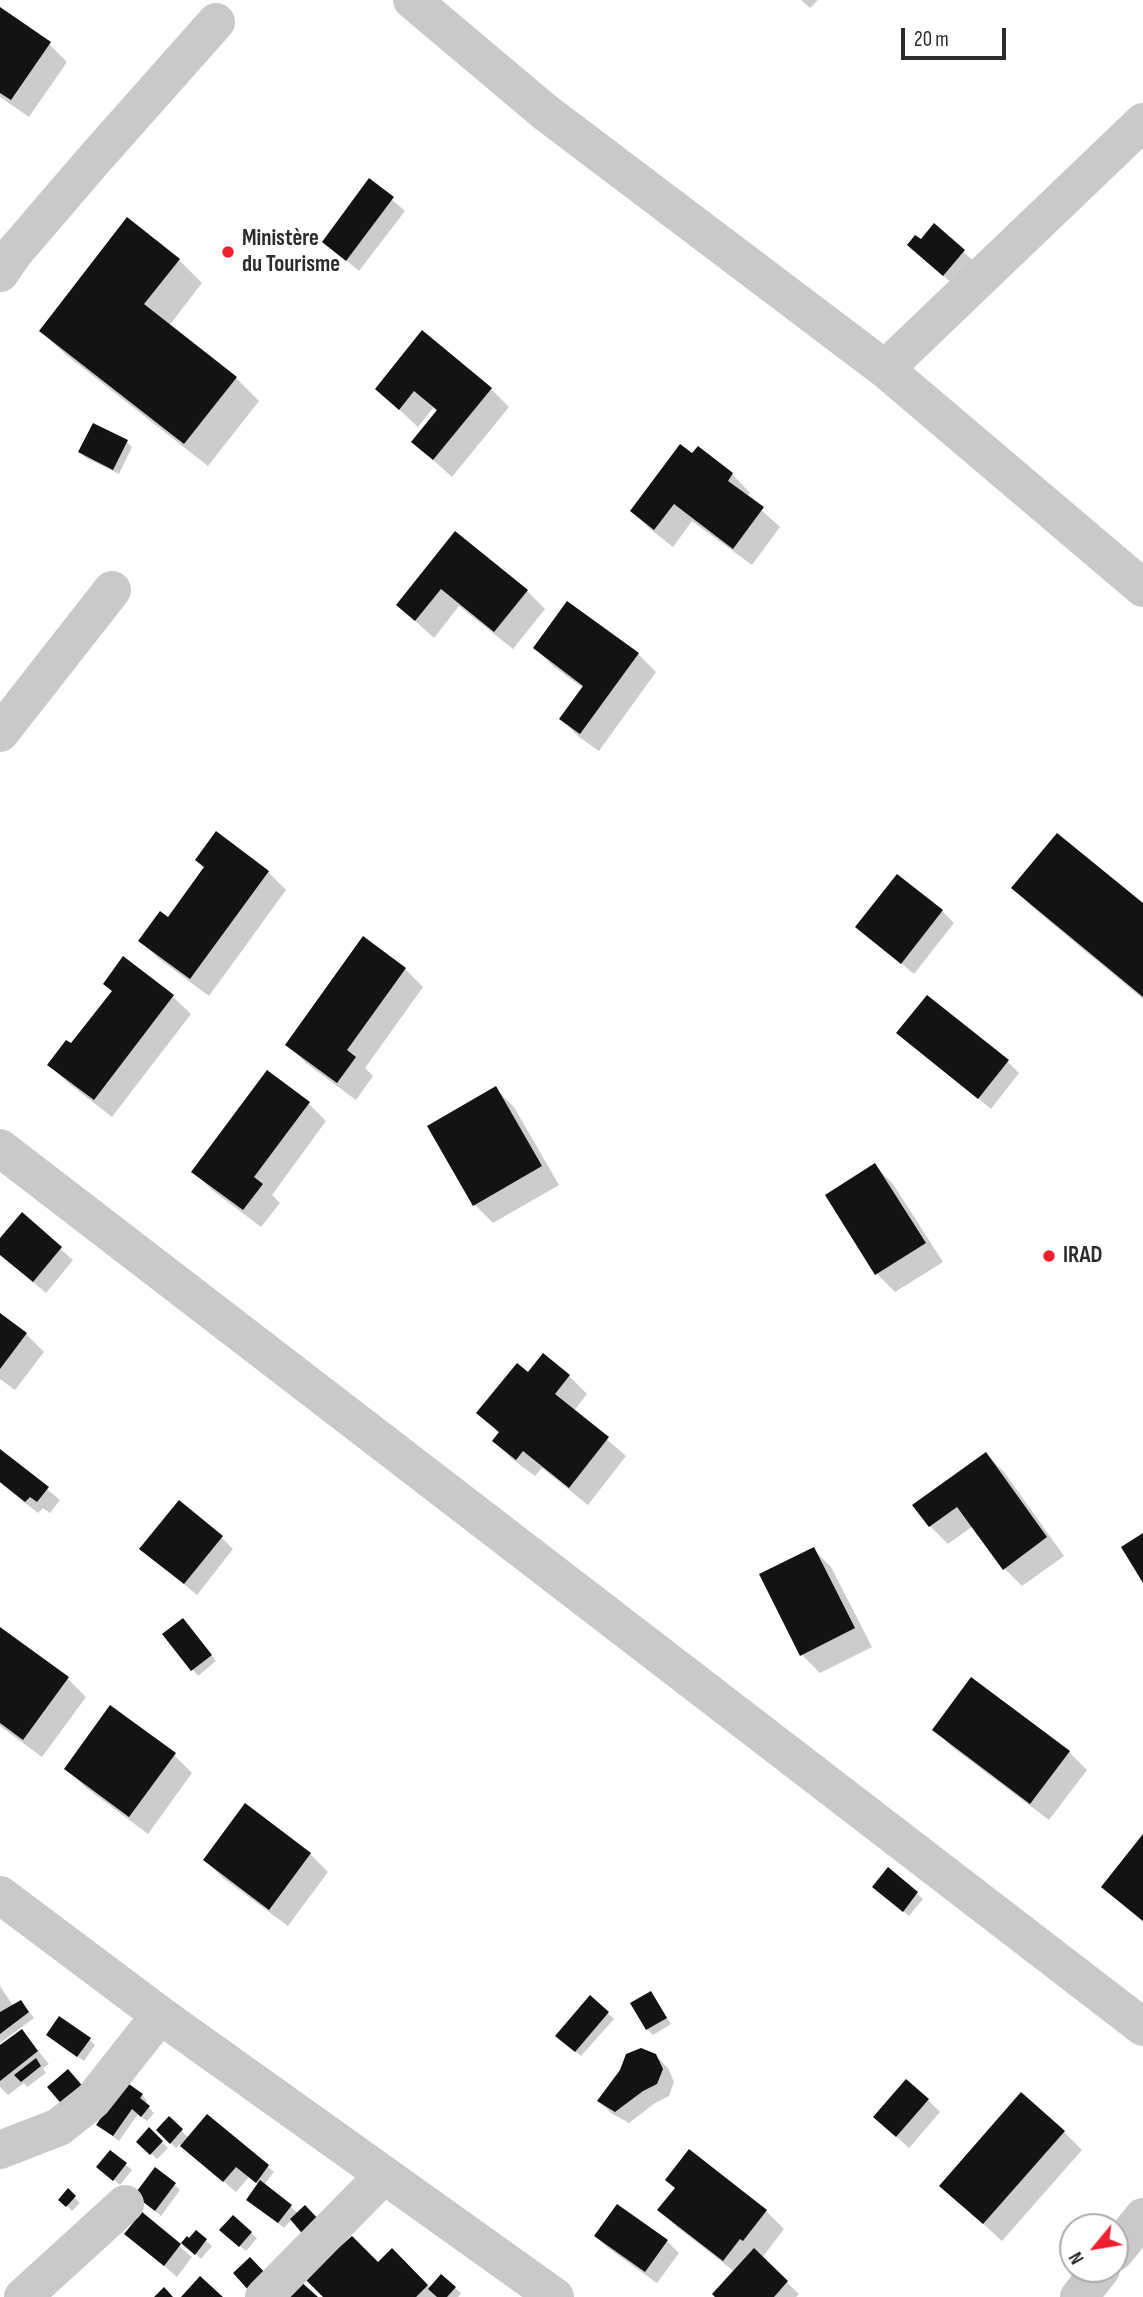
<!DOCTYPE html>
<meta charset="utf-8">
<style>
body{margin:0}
#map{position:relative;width:1143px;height:2297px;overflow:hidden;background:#fff;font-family:"Sofia Sans Condensed",sans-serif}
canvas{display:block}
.north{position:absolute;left:1059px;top:2213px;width:70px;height:70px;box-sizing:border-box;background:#fff;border:2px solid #ababab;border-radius:50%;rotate:240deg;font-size:19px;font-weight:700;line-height:28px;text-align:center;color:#2c2c2c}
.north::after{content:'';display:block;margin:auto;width:24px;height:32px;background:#f02030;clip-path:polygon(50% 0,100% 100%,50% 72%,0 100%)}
.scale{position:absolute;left:901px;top:28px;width:105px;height:32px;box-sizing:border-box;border:4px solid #2c2c2c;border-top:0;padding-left:9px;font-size:21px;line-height:24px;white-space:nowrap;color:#2c2c2c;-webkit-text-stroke:5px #fff;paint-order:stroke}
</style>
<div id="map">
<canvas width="1143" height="2297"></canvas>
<div class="north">N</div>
<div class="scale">20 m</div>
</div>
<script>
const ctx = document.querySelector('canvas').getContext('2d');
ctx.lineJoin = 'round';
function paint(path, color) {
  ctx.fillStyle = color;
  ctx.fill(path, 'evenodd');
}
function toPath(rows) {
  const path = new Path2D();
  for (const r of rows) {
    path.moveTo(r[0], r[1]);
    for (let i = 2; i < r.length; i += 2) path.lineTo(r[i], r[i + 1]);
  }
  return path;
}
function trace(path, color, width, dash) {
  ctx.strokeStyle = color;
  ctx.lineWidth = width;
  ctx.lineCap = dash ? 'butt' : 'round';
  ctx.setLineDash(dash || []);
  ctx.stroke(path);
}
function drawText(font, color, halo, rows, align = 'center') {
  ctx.font = font + ' "Sofia Sans Condensed",sans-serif';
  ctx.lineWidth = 7;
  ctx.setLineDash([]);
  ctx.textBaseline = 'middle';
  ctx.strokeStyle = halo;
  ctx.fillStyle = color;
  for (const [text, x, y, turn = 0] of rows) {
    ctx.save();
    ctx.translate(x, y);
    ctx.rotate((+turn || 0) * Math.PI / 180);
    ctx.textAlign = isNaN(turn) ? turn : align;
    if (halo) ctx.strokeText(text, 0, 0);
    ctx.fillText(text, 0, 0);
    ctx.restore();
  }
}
const shadow = toPath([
 [801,0,818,0,810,8],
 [0,9,49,44,67,62,29,117,0,97],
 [369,180,405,211,359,271,324,242],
 [934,226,976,263,956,287,909,245,921,242],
 [179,260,202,283,169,326,236,378,259,401,208,466,65,354,41,331],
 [377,389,491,389,509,407,452,477,413,442,438,412,433,408,418,427],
 [127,442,132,447,119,474,86,458,80,452],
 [698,449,732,474,750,493,747,497,780,527,752,565,692,521,673,547,650,529,632,511],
 [455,534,527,591,545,609,513,649,459,606,434,638,398,605],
 [568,603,638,654,656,672,599,751,579,737,561,719,583,688,553,666,535,648],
 [268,872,286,890,209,996,158,958,140,941,168,919],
 [1014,888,1143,906,1143,999,1031,906],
 [942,911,954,923,914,974,857,927],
 [124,959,173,997,191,1014,112,1117,67,1082,49,1064,72,1046,113,992],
 [405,969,423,987,365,1068,373,1076,356,1100,306,1063,288,1045],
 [899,1033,1007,1061,1019,1073,991,1109],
 [496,1089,514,1107,559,1185,493,1223,475,1205,429,1127],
 [308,1103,326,1121,272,1195,280,1203,261,1227,212,1190,194,1172],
 [875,1166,893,1184,943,1262,895,1292,877,1274,827,1196],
 [22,1215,73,1260,46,1293,0,1254,0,1241],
 [0,1315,26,1334,44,1352,15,1390,0,1379],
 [528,1375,569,1376,587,1394,574,1411,626,1456,588,1505,542,1468,535,1476,512,1459,494,1441,500,1434,479,1413],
 [0,1451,60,1500,50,1513,43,1508,38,1513,0,1483],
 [986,1454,1004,1472,1064,1556,1022,1586,1004,1568,973,1526,948,1544,930,1526,915,1505],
 [221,1537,233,1549,197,1595,142,1549],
 [813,1549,831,1567,872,1647,820,1673,802,1655],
 [189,1626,216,1661,198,1676,164,1634],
 [0,1629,68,1679,86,1697,42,1757,0,1726],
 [934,1729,1069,1752,1087,1770,1049,1820,952,1747],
 [174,1755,192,1773,148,1834,85,1787,67,1769],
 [246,1805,310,1854,328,1872,288,1926,223,1878,205,1860],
 [1143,1836,1143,1922,1103,1887],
 [888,1870,923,1899,909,1916,880,1892],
 [0,1986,14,2007,26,2008,34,2018,0,2043],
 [651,1993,671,2024,653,2035,647,2029],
 [590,1998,614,2019,581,2056,563,2041],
 [22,2031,49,2064,43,2068,46,2073,27,2087,24,2083,8,2095,0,2087,0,2048],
 [54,2040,90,2040,95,2045,84,2061],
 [655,2055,668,2068,674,2082,669,2096,655,2103,629,2123,611,2113,599,2101],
 [142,2095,147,2101,145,2104,154,2113,147,2121,138,2114,119,2141,98,2125],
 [928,2100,940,2112,909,2148,888,2129],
 [169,2119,189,2138,249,2151,274,2172,264,2185,298,2213,284,2228,254,2205,259,2185,249,2177,236,2192,180,2144,176,2148,158,2130],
 [149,2130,168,2148,157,2159,138,2141],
 [1064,2132,1082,2150,1002,2241,941,2186],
 [110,2152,132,2170,120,2185,104,2172],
 [175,2185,180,2190,161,2216,142,2201],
 [68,2191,80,2203,72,2211,61,2199],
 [659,2209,766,2211,784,2229,762,2258,799,2294,796,2297,717,2297,735,2272,677,2227],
 [142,2215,192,2257,177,2277,127,2234],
 [233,2217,257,2238,246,2251,227,2235],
 [196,2232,212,2246,201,2259,184,2243,190,2241],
 [596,2236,667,2241,679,2253,657,2283,608,2248],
 [392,2250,431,2289,455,2288,461,2293,458,2297,325,2297,378,2264]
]);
const building = toPath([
 [0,7,51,42,11,100,0,93],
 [369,178,394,197,346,261,322,242],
 [127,217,180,259,144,304,237,377,184,444,39,331],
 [934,223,965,250,943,276,907,245,915,235,921,239],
 [422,330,492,388,433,460,411,442,437,410,414,391,399,410,375,389],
 [93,423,128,440,113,470,78,452],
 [680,444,692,453,698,446,733,473,728,481,764,507,733,549,674,504,654,530,630,511],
 [455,531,528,590,494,632,441,589,415,621,396,605],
 [567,601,639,653,580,734,559,719,583,686,533,648],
 [216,831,269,871,190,979,138,941,160,911,168,917,204,867,195,860],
 [1057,833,1143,903,1143,997,1011,888],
 [897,874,943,910,901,964,855,927],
 [363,936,406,968,347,1050,356,1057,337,1083,285,1045],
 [123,956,174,995,94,1100,47,1065,66,1040,71,1043,112,991,103,984],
 [927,995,1009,1060,978,1099,896,1033],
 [267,1070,310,1102,254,1177,263,1184,243,1210,191,1172],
 [496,1086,542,1166,473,1206,427,1126],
 [875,1163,926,1243,875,1275,825,1195],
 [22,1212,62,1247,33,1282,0,1255,0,1238],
 [0,1313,27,1333,0,1369],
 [543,1353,570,1375,555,1394,609,1437,569,1488,523,1451,516,1460,492,1441,499,1432,476,1413,517,1363,528,1372],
 [0,1449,49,1487,37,1502,30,1497,25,1502,0,1482],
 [986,1452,1047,1537,1003,1570,957,1507,929,1527,912,1505],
 [179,1500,223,1536,184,1584,139,1549],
 [1143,1533,1143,1583,1121,1547],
 [814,1547,855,1628,800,1656,759,1574],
 [183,1618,212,1655,191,1671,162,1634],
 [0,1627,69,1677,23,1740,0,1723],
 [971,1677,1070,1751,1030,1804,932,1730],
 [110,1705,176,1753,129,1817,64,1769],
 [245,1803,311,1853,269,1910,203,1860],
 [1143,1834,1143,1921,1101,1887],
 [888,1867,918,1892,903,1912,872,1887],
 [651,1991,667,2018,646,2030,630,2003],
 [590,1995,609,2012,575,2052,555,2036],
 [21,2000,29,2012,0,2034,0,2012],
 [59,2016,91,2038,77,2057,46,2035],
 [22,2029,38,2051,0,2081,0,2045],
 [641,2048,656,2054,663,2069,657,2084,643,2091,615,2112,597,2101,620,2070,626,2054],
 [36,2058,41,2066,21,2082,14,2075],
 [68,2069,86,2090,65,2108,47,2087],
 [906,2079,929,2099,896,2137,873,2117],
 [126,2082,143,2094,140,2098,150,2106,141,2117,132,2109,113,2136,96,2125],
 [1021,2092,1065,2131,983,2224,939,2186],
 [207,2114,269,2165,256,2183,236,2167,223,2182,180,2146],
 [169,2116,183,2129,170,2144,156,2130],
 [149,2127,163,2141,150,2155,136,2142],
 [689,2149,767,2210,743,2241,740,2239,723,2261,657,2210,675,2188,665,2180],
 [110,2150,127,2163,113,2181,96,2167],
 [155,2167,176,2183,155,2211,134,2195],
 [260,2180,292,2205,278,2223,246,2200],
 [68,2188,76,2196,66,2207,58,2200],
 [617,2204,668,2240,645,2272,594,2236],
 [305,2205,322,2223,306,2238,290,2219],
 [142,2212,181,2244,164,2266,124,2234],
 [233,2215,252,2232,239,2247,219,2230],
 [196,2230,207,2239,195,2255,181,2243,187,2236,189,2238],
 [352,2236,378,2262,392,2248,428,2285,416,2297,323,2297,304,2278],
 [754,2248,788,2281,774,2297,715,2297,712,2294],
 [250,2257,269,2277,251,2293,233,2273],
 [441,2274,456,2287,447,2297,437,2297,428,2289],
 [200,2276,223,2297,181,2297],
 [300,2281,318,2297,285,2297],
 [164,2287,173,2297,154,2297]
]);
const minor = toPath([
 [412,0,545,112,885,369,1143,588],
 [0,273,13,254,91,163,216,22],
 [885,369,1143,122],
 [0,733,112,590],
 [0,1148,1143,2027],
 [0,1895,160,2015,555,2297],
 [0,2150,59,2127,93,2100,160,2015],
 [1115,2252,1143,2217],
 [23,2297,125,2204],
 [264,2297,384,2175],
 [1079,2297,1101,2269]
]);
const markers = [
 [228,252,7,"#f02030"],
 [1049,1256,7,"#f02030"]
];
const poiNames = [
 ["Ministère",242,239],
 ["du Tourisme",242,265],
 ["IRAD",1063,1256]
];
paint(shadow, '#0003');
paint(building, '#131313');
trace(minor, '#c9c9c9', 38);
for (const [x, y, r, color] of markers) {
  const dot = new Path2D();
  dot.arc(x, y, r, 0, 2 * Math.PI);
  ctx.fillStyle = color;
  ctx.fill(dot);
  trace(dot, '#fff', 2.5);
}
drawText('bold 23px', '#2c2c2c', '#fff', poiNames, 'left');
</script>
